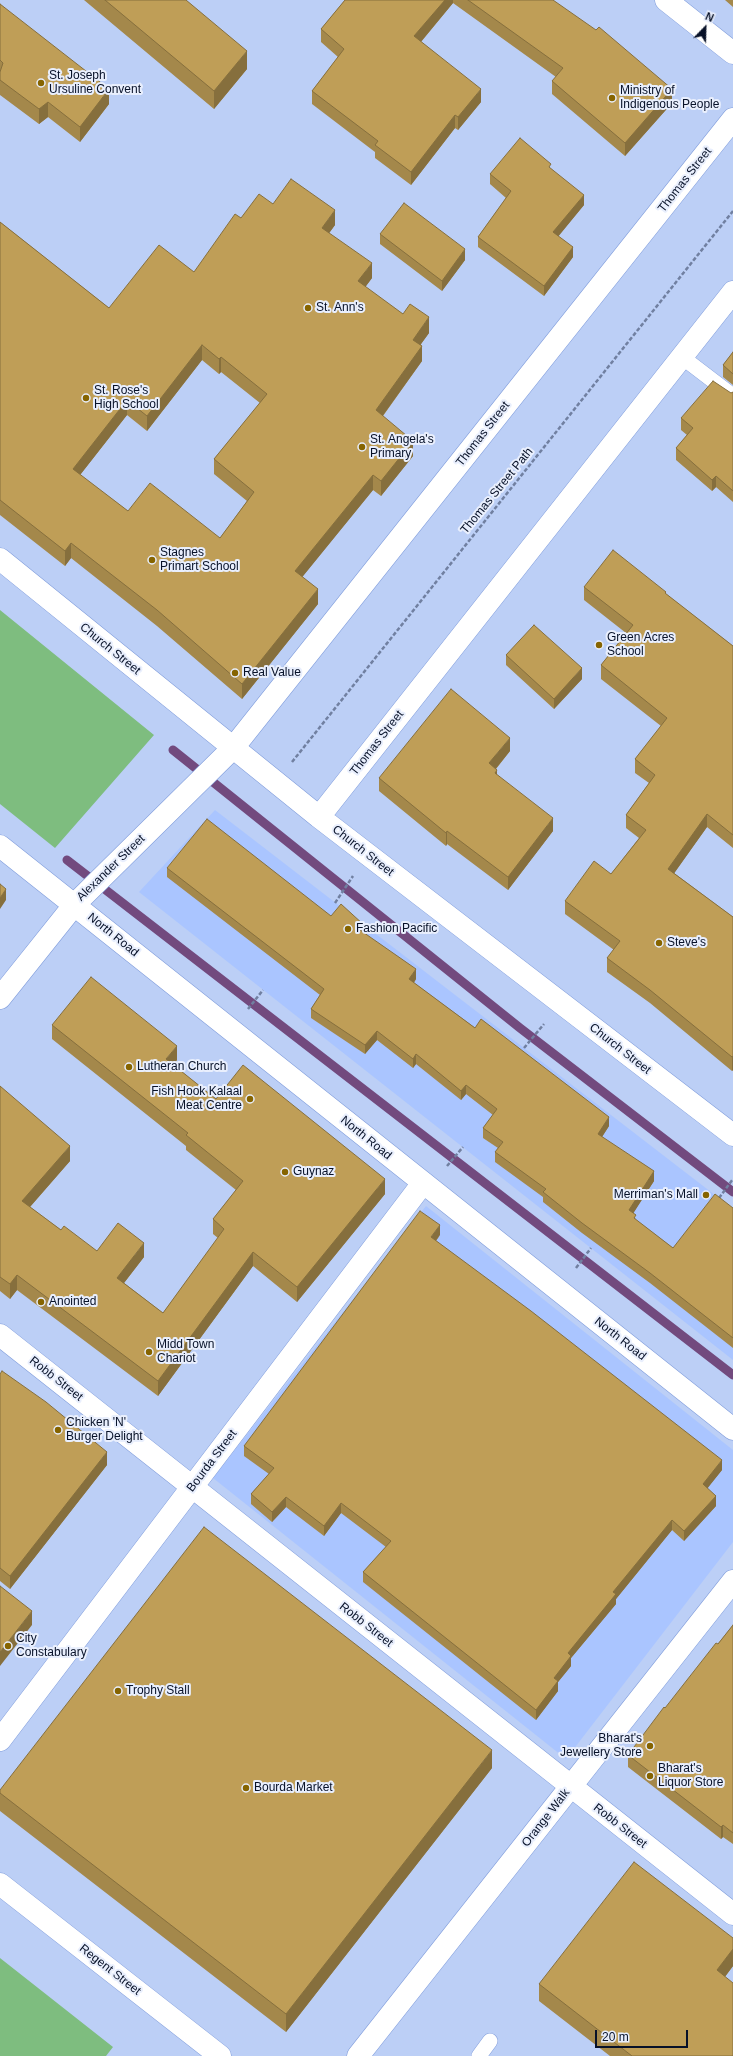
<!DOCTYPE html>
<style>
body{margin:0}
#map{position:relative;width:733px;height:2056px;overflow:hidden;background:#bccff6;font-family:Arial,sans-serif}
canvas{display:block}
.north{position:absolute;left:685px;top:8px;width:40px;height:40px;-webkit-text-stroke:3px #e9effd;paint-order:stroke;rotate:23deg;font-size:11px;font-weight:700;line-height:16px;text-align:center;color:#071128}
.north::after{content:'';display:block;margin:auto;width:14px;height:18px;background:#071128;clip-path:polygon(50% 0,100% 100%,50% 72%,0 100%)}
.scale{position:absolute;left:595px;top:2030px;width:93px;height:18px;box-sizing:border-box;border:2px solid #071128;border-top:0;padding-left:5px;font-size:12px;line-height:14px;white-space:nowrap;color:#071128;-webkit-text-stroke:3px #e9effd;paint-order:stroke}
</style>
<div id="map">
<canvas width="733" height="2056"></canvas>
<div class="north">N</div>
<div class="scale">20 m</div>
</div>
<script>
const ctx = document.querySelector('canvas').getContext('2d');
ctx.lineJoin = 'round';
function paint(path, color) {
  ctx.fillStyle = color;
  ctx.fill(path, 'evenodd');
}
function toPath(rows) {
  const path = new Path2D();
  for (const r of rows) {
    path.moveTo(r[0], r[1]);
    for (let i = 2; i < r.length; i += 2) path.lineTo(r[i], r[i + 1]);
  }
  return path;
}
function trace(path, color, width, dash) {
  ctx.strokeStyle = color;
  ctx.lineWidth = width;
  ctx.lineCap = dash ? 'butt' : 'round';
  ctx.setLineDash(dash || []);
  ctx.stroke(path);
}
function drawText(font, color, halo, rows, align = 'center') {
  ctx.font = font + ' Arial,sans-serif';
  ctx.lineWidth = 4;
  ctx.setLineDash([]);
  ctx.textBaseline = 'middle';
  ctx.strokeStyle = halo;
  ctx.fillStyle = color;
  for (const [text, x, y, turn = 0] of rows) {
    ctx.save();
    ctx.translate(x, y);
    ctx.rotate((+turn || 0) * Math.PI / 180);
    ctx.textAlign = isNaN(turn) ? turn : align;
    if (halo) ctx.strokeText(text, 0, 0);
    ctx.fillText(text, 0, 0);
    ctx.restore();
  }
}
const built = toPath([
 [215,810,733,1209,733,1360,139,892],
 [426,1206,733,1450,733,1542,566,1759,213,1478]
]);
const green = toPath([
 [0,610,154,735,55,848,0,804],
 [0,1958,113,2047,106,2056,0,2056]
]);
const stream = toPath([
 [173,750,520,1028,733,1192],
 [67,860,733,1375]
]);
const path = toPath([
 [292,762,733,211],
 [335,903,353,876],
 [248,1009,263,990],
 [524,1048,544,1024],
 [447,1166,463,1147],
 [719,1198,733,1179],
 [576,1268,591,1248]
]);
const service = toPath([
 [682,357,733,396],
 [479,2056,490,2041]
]);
const minor = toPath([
 [0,1335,733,1914],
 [0,1740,423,1183],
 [358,2056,733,1581]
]);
const tertiary = toPath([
 [666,0,733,53],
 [0,559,319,817,733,1135],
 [319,817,733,292],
 [0,846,733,1429],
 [0,998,75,904,233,748,733,119]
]);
const secondary = toPath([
 [0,1884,220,2056]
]);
const wall = toPath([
 [84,0,186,0,247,69,214,109],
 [345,0,553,0,672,103,625,156,552,94,552,81,556,77,453,3,421,42,481,102,458,130,455,128,411,185,375,158,375,152,312,104,312,91,338,57,321,42,321,29],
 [725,0,733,0,733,7],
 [0,4,109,104,80,142,48,117,39,124,0,95],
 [551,169,584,205,558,236,573,257,544,296,478,247,478,237,506,198,490,184,490,174],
 [273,204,335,225,329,233,372,278,365,287,429,333,421,344,422,361,383,416,413,456,381,496,373,490,302,577,318,604,242,699,157,626,71,558,65,566,0,515,0,222,109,308,194,272,241,218],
 [202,360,219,374,221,372,260,403,214,459,214,474,247,501,220,538,128,511,80,475,127,415,147,431],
 [380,234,465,260,442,291,380,244],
 [733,352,733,385,723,377,723,365],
 [733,392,733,502,716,487,712,491,676,460,676,448,687,435,681,430,681,418],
 [584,587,666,594,733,646,733,848,707,827,674,873,733,917,733,1070,732,1071,650,1003,607,972,607,958,614,950,565,914,565,901,611,874,639,838,626,828,626,815,649,783,635,773,635,759,661,726,601,679,601,665,626,633,584,600],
 [506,655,582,679,554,709,506,665],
 [510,751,496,769,497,776,553,831,508,890,447,844,446,846,379,791,379,778],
 [167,868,331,916,364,933,416,979,414,983,609,1126,602,1137,654,1181,633,1213,636,1220,673,1248,733,1208,733,1348,650,1283,582,1233,543,1202,543,1197,495,1162,495,1152,498,1148,483,1138,483,1128,493,1115,466,1094,461,1100,416,1064,413,1068,377,1040,365,1054,311,1018,311,1009,320,995,167,877],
 [52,1025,177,1060,173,1065,216,1099,385,1194,297,1302,253,1266,158,1396,17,1290,10,1299,0,1291,0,1086,70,1161,30,1207,61,1230,97,1251,144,1257,124,1283,163,1313,218,1238,213,1234,213,1219,236,1190,186,1150,186,1146,52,1039],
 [440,1235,436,1241,722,1470,707,1488,716,1506,684,1541,672,1530,616,1599,616,1604,571,1658,571,1666,558,1682,558,1691,536,1720,363,1582,363,1572,386,1547,341,1513,324,1536,286,1507,272,1522,251,1504,251,1494,269,1474,244,1456,244,1446],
 [0,1374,107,1465,10,1589,0,1581],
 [733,1625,733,1844,723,1837,721,1839,628,1767,628,1755],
 [492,1768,286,2032,0,1811,0,1790],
 [733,1938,733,1966,725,1977,733,2056,610,2056,539,2001,539,1984]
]);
const shadedWall = toPath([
 [445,0,453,0,453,3,414,50,414,36],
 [247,51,247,69,214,109,214,91],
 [109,89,109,104,80,142,80,127],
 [481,89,481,102,458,130,458,117],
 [672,89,672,103,625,156,625,143],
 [48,102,48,117,39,124,39,109],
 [455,115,455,128,411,185,411,172],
 [584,195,584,205,553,243,553,232],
 [335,210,335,225,322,243,322,228],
 [573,247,573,257,544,296,544,286],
 [465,249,465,260,442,291,442,281],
 [372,263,372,278,358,297,358,281],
 [429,317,429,333,413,355,413,340],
 [202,345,202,360,147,431,147,416],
 [422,346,422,361,376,425,376,410],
 [221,357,221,372,219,374,219,359],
 [127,400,127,415,73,484,73,469],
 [413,441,413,456,381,496,381,481],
 [373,475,373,490,295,586,295,571],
 [716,476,716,487,712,491,712,480],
 [71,543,71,558,65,566,65,551],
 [318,589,318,604,242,699,242,684],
 [582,668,582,679,554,709,554,699],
 [510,738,510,751,489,777,489,763],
 [497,770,497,783,495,773],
 [707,814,707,827,668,882,668,869],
 [553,818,553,831,508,890,508,877],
 [447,831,447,844,446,846,446,833],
 [6,889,6,900,0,909,0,898],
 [364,925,364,934,360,930],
 [416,969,416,979,409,989,409,979],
 [377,1031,377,1040,365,1054,365,1045],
 [177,1046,177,1060,166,1073,166,1059],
 [416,1054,416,1064,413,1068,413,1059],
 [733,1056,733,1070,732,1071,732,1057],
 [466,1085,466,1094,461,1100,461,1091],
 [609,1117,609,1126,598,1143,598,1134],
 [70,1146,70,1161,22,1216,22,1201],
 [654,1171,654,1181,629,1220,629,1210],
 [385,1179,385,1194,297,1302,297,1287],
 [440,1225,440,1235,431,1247,431,1237],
 [144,1243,144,1257,117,1292,117,1278],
 [253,1252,253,1266,158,1396,158,1381],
 [17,1275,17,1290,10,1299,10,1284],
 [107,1452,107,1465,10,1589,10,1576],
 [722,1460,722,1470,703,1494,703,1484],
 [716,1496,716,1506,684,1541,684,1531],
 [286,1497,286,1507,272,1522,272,1512],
 [341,1503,341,1513,324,1536,324,1526],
 [672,1520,672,1530,616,1599,616,1604,571,1658,571,1666,558,1682,558,1691,536,1720,536,1710,568,1653,613,1592],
 [32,1611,32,1625,0,1666,0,1652],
 [492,1750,492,1768,286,2032,286,2014],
 [723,1825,723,1837,721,1839,721,1827],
 [733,1949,733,1966,717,1987,717,1970]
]);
const building = toPath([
 [105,0,186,0,247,51,214,91,105,0],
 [345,0,445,0,414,36,481,89,458,117,455,115,411,172,375,145,378,141,312,91,344,49,321,29,345,0],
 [468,0,553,0,596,30,599,27,672,89,625,143,552,81,563,68,468,0],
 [0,4,109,89,80,127,48,102,39,109,0,80,0,72,3,63,0,60,0,4],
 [520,138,551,164,549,167,584,195,553,232,573,247,544,286,478,237,511,191,490,174,520,138],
 [291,179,335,210,322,228,372,263,358,281,403,314,410,304,429,317,413,340,422,346,376,410,413,441,381,481,373,475,295,571,318,589,242,684,157,610,71,543,65,551,0,500,0,222,109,308,159,245,194,272,235,214,241,218,259,194,273,204,291,179],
 [202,345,219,359,221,357,267,394,214,459,254,492,220,538,150,483,128,511,73,469,127,400,147,416,202,345],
 [404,203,465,249,442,281,380,234,404,203],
 [733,352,733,374,723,365,733,352],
 [713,381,731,393,733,392,733,491,716,476,712,480,676,448,693,428,681,418,713,381],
 [613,550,666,592,665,593,733,646,733,835,707,814,668,869,733,917,733,1056,732,1057,650,990,607,958,620,941,565,901,594,861,611,874,646,830,626,815,655,775,635,759,667,718,601,665,633,625,584,587,613,550],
 [534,625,582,668,554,699,506,655,534,625],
 [451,689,510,738,489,763,497,770,495,773,553,818,508,877,447,831,446,833,379,778,451,689],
 [207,819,331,916,341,904,364,925,360,930,416,969,409,979,475,1028,481,1019,609,1117,598,1134,654,1171,629,1210,636,1215,634,1218,673,1248,715,1194,733,1208,733,1338,650,1273,582,1223,543,1192,546,1189,495,1152,503,1142,483,1128,497,1109,466,1085,461,1091,416,1054,413,1059,377,1031,365,1045,311,1009,324,989,167,868,207,819],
 [0,884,6,889,0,898,0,884],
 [91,977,177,1046,166,1059,216,1099,243,1065,385,1179,297,1287,253,1252,158,1381,17,1275,10,1284,0,1277,0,1086,70,1146,22,1201,61,1230,64,1226,97,1251,118,1223,144,1243,117,1278,163,1313,224,1229,213,1219,243,1181,186,1135,188,1133,52,1025,91,977],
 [420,1211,440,1225,431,1237,531,1311,722,1460,703,1484,716,1496,684,1531,672,1520,613,1592,616,1594,568,1653,571,1656,554,1678,558,1681,536,1710,363,1572,391,1541,341,1503,324,1526,286,1497,272,1512,251,1494,274,1468,244,1446,420,1211],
 [2,1371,46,1402,107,1452,10,1576,0,1568,0,1374,2,1371],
 [204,1527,492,1750,286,2014,0,1793,0,1790,204,1527],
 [0,1586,32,1611,0,1652,0,1586],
 [733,1625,733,1833,723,1825,721,1827,628,1755,664,1707,665,1708,716,1643,718,1644,733,1625],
 [634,1862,733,1938,733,1949,717,1970,733,1983,733,2056,632,2056,539,1984,634,1862]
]);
const markers = [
 [41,83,4,"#866400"],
 [612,98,4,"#866400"],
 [308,308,4,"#866400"],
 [86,398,4,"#866400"],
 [362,447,4,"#866400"],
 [152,560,4,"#866400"],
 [599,645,4,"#866400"],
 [235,673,4,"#866400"],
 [348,929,4,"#866400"],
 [659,943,4,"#866400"],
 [129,1067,4,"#866400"],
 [250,1099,4,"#866400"],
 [285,1172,4,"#866400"],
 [706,1195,4,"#866400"],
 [41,1302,4,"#866400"],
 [149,1352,4,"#866400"],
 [58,1430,4,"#866400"],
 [8,1646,4,"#866400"],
 [118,1691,4,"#866400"],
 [650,1746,4,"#866400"],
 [650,1776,4,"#866400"],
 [246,1788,4,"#866400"]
];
const poiNames = [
 ["St. Joseph",49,76],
 ["Ursuline Convent",49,90],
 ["Ministry of",620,91],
 ["Indigenous People",620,105],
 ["St. Ann's",316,308],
 ["St. Rose's",94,391],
 ["High School",94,405],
 ["St. Angela's",370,440],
 ["Primary",370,454],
 ["Stagnes",160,553],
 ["Primart School",160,567],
 ["Green Acres",607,638],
 ["School",607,652],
 ["Real Value",243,673],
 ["Fashion Pacific",356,929],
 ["Steve's",667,943],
 ["Lutheran Church",137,1067],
 ["Fish Hook Kalaal",242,1092,"right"],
 ["Meat Centre",242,1106,"right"],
 ["Guynaz",293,1172],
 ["Merriman's Mall",698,1195,"right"],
 ["Anointed",49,1302],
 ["Midd Town",157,1345],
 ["Chariot",157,1359],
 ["Chicken 'N'",66,1423],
 ["Burger Delight",66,1437],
 ["City",16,1639],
 ["Constabulary",16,1653],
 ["Trophy Stall",126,1691],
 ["Bharat's",642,1739,"right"],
 ["Jewellery Store",642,1753,"right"],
 ["Bharat's",658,1769],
 ["Liquor Store",658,1783],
 ["Bourda Market",254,1788]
];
const streetNames = [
 ["Thomas Street",685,180,-52],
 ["Thomas Street",483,434,-52],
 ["Thomas Street Path",497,491,-51],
 ["Church Street",110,649,39],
 ["Thomas Street",377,743,-52],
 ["Church Street",363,851,38],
 ["Alexander Street",111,868,-44],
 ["North Road",113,935,39],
 ["Church Street",620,1049,38],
 ["North Road",366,1138,39],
 ["North Road",620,1339,38],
 ["Robb Street",56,1379,38],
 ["Bourda Street",212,1461,-53],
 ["Robb Street",366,1625,38],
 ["Orange Walk",546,1818,-52],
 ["Robb Street",620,1826,38],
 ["Regent Street",110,1970,38]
];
paint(built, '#aac5ff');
paint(green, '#7ebd7f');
trace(stream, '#724a7e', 9);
trace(service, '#809ddb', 16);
trace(minor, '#809ddb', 23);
trace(tertiary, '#809ddb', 23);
trace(secondary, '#809ddb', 23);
trace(path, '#7180a1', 2.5, [4, 2]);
trace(service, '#fff', 15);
trace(minor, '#fff', 22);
trace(tertiary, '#fff', 22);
trace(secondary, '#fff', 22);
paint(wall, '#a4884b');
paint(shadedWall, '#866f3d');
paint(building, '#bf9e57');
trace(building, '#866f3d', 1);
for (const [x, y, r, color] of markers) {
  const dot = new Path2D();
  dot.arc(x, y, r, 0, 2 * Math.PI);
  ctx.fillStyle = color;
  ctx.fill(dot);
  trace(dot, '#e9effd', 1.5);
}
drawText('12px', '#071128', '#e9effd', poiNames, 'left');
drawText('12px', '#071128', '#e9effd', streetNames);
</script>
